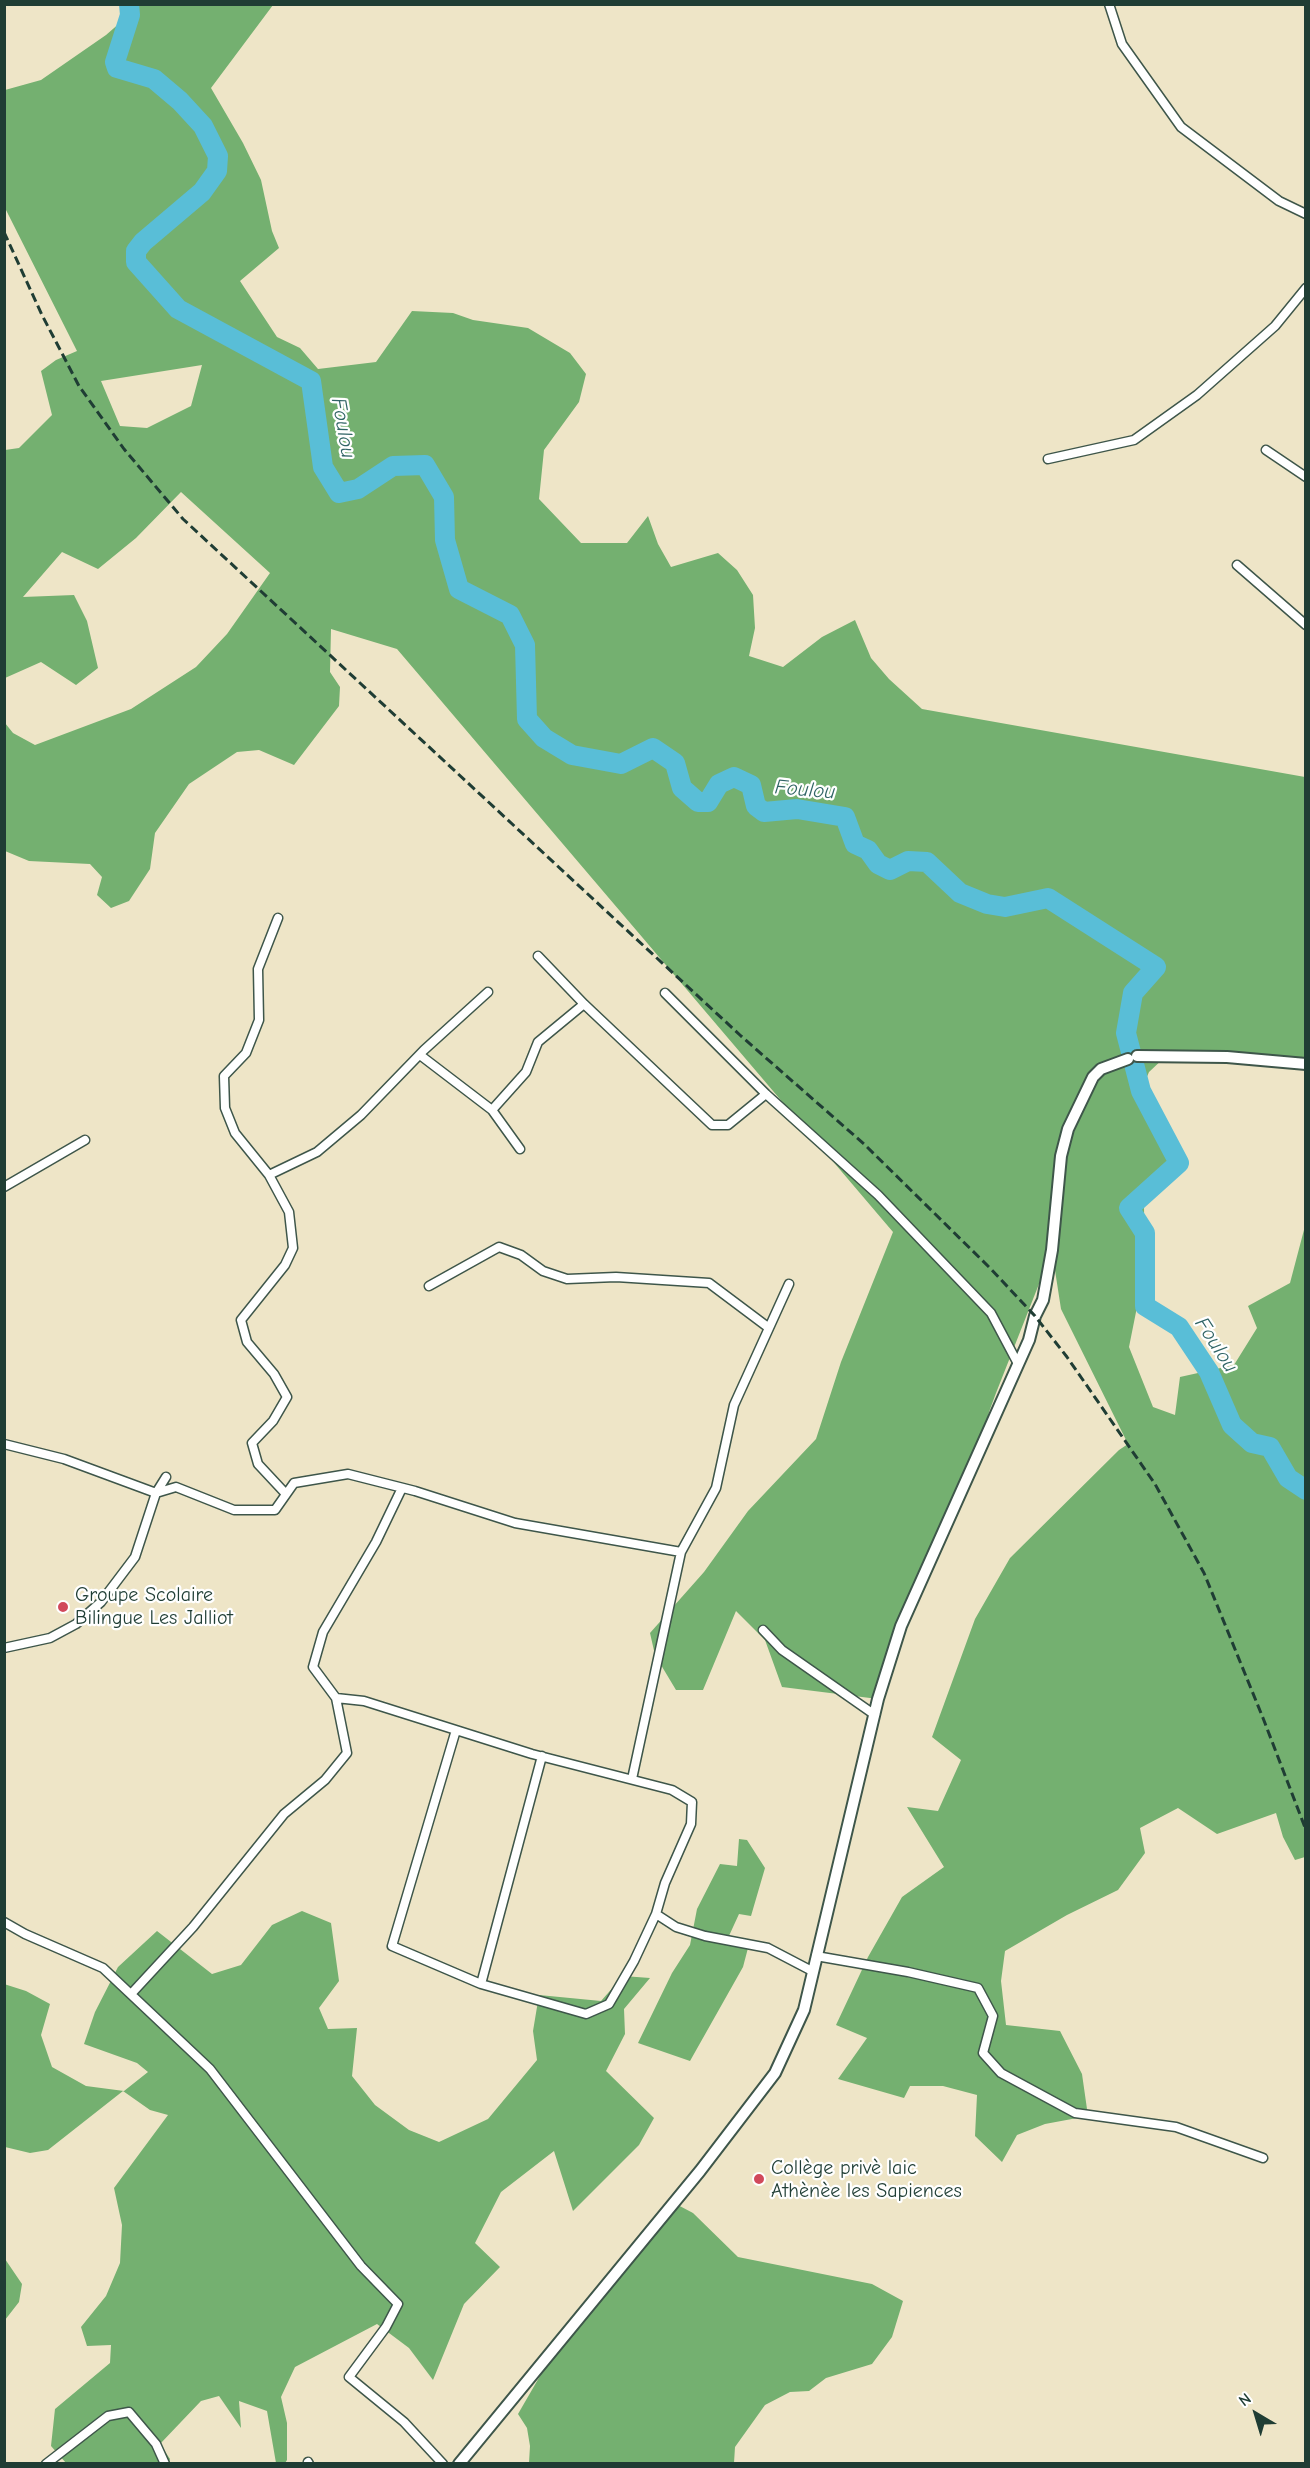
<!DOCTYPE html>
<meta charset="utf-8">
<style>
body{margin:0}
#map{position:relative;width:1310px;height:2468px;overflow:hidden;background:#eee5c7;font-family:"Comic Neue",sans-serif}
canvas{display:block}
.frame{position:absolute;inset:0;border:6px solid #1f3d34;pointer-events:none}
.north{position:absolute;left:1226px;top:2384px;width:60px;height:60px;-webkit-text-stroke:4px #fff;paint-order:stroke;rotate:322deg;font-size:16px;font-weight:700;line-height:24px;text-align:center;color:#1f3d34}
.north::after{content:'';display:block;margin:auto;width:21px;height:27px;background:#1f3d34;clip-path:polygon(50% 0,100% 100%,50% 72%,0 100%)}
</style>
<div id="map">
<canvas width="1310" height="2468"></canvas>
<div class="frame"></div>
<div class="north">N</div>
</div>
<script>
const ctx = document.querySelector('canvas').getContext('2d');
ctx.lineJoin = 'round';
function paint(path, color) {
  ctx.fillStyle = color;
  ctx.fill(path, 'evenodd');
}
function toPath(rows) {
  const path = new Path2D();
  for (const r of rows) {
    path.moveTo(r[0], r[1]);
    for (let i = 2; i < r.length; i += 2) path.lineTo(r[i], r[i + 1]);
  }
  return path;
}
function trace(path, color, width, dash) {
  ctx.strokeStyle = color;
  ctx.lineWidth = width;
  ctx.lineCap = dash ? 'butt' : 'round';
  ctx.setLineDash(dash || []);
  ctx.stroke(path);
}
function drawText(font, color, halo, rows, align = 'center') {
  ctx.font = font + ' "Comic Neue",sans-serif';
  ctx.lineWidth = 4.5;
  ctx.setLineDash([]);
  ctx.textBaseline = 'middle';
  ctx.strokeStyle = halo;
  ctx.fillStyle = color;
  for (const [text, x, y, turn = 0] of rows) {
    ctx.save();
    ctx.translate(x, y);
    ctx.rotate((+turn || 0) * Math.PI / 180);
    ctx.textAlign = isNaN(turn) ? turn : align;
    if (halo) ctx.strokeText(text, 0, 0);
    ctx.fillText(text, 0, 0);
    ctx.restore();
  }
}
const forest = toPath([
 [129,5,273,5,211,88,243,143,261,180,272,231,279,248,240,281,277,337,300,348,318,369,376,362,412,311,453,313,473,320,528,328,570,353,586,374,579,402,544,450,539,499,581,543,627,543,648,516,658,544,671,567,718,553,737,570,753,595,755,628,749,656,783,667,822,637,855,620,871,658,889,679,922,709,1305,777,1305,1064,1165,1057,1149,1072,1141,1091,1179,1163,1166,1183,1144,1206,1145,1306,1137,1307,1129,1347,1153,1407,1175,1415,1180,1377,1234,1365,1257,1328,1248,1306,1290,1283,1305,1226,1305,1857,1295,1860,1283,1837,1276,1813,1217,1834,1178,1808,1140,1828,1145,1853,1118,1890,1067,1915,1005,1951,1001,1981,1006,2025,1060,2031,1082,2074,1088,2116,1045,2124,1017,2135,1002,2162,975,2136,977,2095,943,2086,910,2086,904,2098,838,2079,867,2038,836,2025,868,1957,902,1897,944,1867,907,1807,938,1811,961,1760,932,1737,975,1619,1010,1558,1119,1450,1128,1444,1061,1309,1052,1251,996,1393,989,1412,986,1432,954,1499,878,1699,782,1687,765,1640,736,1611,703,1690,676,1690,655,1655,650,1633,704,1572,748,1511,816,1439,841,1362,893,1232,397,649,331,629,330,672,340,687,339,706,294,765,259,750,237,752,189,784,155,833,150,869,129,901,111,908,97,895,102,877,90,864,29,861,5,851,5,723,13,733,35,745,131,709,196,667,227,634,270,573,181,492,136,538,98,569,62,552,23,597,74,595,87,621,98,668,76,685,41,662,5,678,5,450,19,448,52,415,41,371,56,360,77,351,5,208,5,90,41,80,106,35,129,15],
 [202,365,191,406,147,428,120,426,101,381],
 [739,1839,747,1840,765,1868,751,1916,739,1914,728,1938,748,1948,743,1967,690,2061,638,2043,672,1973,690,1945,697,1909,720,1864,737,1866],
 [302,1911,331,1923,339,1981,319,2008,328,2029,357,2028,352,2076,375,2105,409,2130,439,2142,488,2119,537,2060,533,2031,539,1995,601,2001,623,1976,650,1978,624,2009,625,2034,606,2071,654,2118,639,2145,573,2211,554,2151,501,2192,475,2243,500,2267,464,2304,433,2380,409,2348,377,2324,295,2367,281,2397,287,2423,287,2460,285,2463,276,2463,267,2411,239,2401,241,2428,219,2396,201,2401,160,2444,170,2459,169,2463,66,2463,51,2446,55,2409,110,2363,111,2345,87,2346,81,2327,106,2296,120,2263,122,2225,114,2188,168,2115,150,2110,123,2091,48,2150,30,2153,5,2147,4,1984,26,1991,50,2004,41,2035,52,2067,86,2086,124,2091,148,2072,137,2063,84,2044,95,2012,118,1967,157,1931,212,1974,241,1965,272,1925],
 [674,2203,693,2213,738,2257,872,2284,903,2301,892,2337,872,2364,826,2378,809,2391,790,2392,765,2405,735,2447,734,2463,529,2463,530,2446,527,2428,518,2414,555,2350],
 [5,2259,22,2284,19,2302,5,2320]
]);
const river = toPath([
 [129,4,130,15,115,62,117,68,154,79,180,101,203,126,218,156,217,171,202,192,143,242,136,251,136,262,178,309,311,381,323,467,339,493,358,489,393,466,425,465,444,497,445,540,459,589,510,615,525,645,527,719,544,738,572,755,621,764,653,748,675,763,682,788,698,802,708,802,719,784,734,777,751,785,756,806,764,812,797,809,845,817,855,844,868,850,878,864,890,870,908,861,927,862,960,893,987,904,1005,907,1048,898,1156,967,1133,993,1126,1033,1141,1091,1179,1163,1129,1208,1145,1233,1145,1306,1179,1327,1209,1372,1232,1425,1252,1443,1270,1447,1288,1478,1306,1490]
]);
const minor = toPath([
 [1109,4,1122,44,1181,127,1279,201,1306,214],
 [1266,450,1306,477],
 [1048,459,1134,440,1197,395,1275,326,1306,288],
 [1237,565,1306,625],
 [278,918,258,969,259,1020,246,1053,224,1076,225,1108,235,1133,269,1175,289,1212,293,1248,285,1265,241,1320,247,1342,274,1374,287,1397,273,1421,252,1443,258,1464,286,1494],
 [538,956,584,1004,712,1125,728,1125,766,1094],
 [665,993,766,1094,878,1195,991,1313,1017,1362],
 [420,1055,492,1110,520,1149],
 [492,1110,526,1072,538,1042,584,1004],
 [269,1175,317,1152,361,1115,424,1050,488,992],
 [4,1187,85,1140],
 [429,1286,499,1247,521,1255,543,1271,567,1279,616,1277,709,1283,769,1328],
 [4,1444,64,1459,156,1493,176,1487,234,1510,275,1510,294,1483,348,1474,415,1491,515,1523,681,1552],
 [763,1630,782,1650,875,1715],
 [4,1648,50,1638,76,1624,101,1602,135,1557,156,1493,166,1477],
 [336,1698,364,1701,532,1754,672,1790,692,1802,691,1824,665,1883,656,1914,676,1927,705,1936,768,1948,812,1971],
 [456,1730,392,1946,481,1984,586,2014,609,2004,634,1961,656,1914],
 [632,1779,681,1552,716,1488,734,1405,789,1284],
 [4,1922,25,1934,103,1968,210,2069,361,2266,398,2304,386,2327,349,2377,404,2422,443,2464],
 [816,1956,908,1972,978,1988,993,2016,983,2053,1001,2073,1075,2113,1176,2127,1263,2158],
 [481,1984,542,1756],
 [131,1994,193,1927,284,1814,325,1780,347,1753,336,1698,313,1667,323,1632,376,1542,402,1488],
 [308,2462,309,2464],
 [46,2464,108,2416,129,2412,156,2444,165,2464]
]);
const tertiary = toPath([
 [1137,1056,1227,1057,1306,1064],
 [459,2464,700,2171,775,2073,804,2010,878,1699,901,1626,1029,1340,1035,1316,1043,1300,1052,1250,1061,1156,1068,1129,1093,1077,1101,1069,1128,1059]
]);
const rail = toPath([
 [4,232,42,315,79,386,124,449,183,519,741,1036,864,1144,990,1268,1035,1316,1067,1357,1155,1484,1204,1573,1263,1718,1306,1830]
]);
const markers = [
 [63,1607,6,"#d1495b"],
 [759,2179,6,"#d1495b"]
];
const poiNames = [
 ["Groupe Scolaire",75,1595],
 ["Bilingue Les Jalliot",75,1618],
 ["Collège privè laic",771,2168],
 ["Athènèe les Sapiences",771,2191]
];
const waterNames = [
 ["Foulou",343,428,80],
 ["Foulou",805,790,5],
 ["Foulou",1216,1345,57]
];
paint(forest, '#74b070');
trace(river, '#59bed7', 20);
trace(minor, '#3e564a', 11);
trace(tertiary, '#3e564a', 14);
trace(minor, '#fff', 8);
trace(tertiary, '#fff', 10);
trace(rail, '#1f3d34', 3, [9, 4.5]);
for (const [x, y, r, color] of markers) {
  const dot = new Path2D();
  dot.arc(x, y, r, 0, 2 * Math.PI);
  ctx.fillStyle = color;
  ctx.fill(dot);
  trace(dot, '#fff', 2);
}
drawText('20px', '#1f3d34', '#fff', poiNames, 'left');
drawText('italic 21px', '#306465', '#fff', waterNames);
</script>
